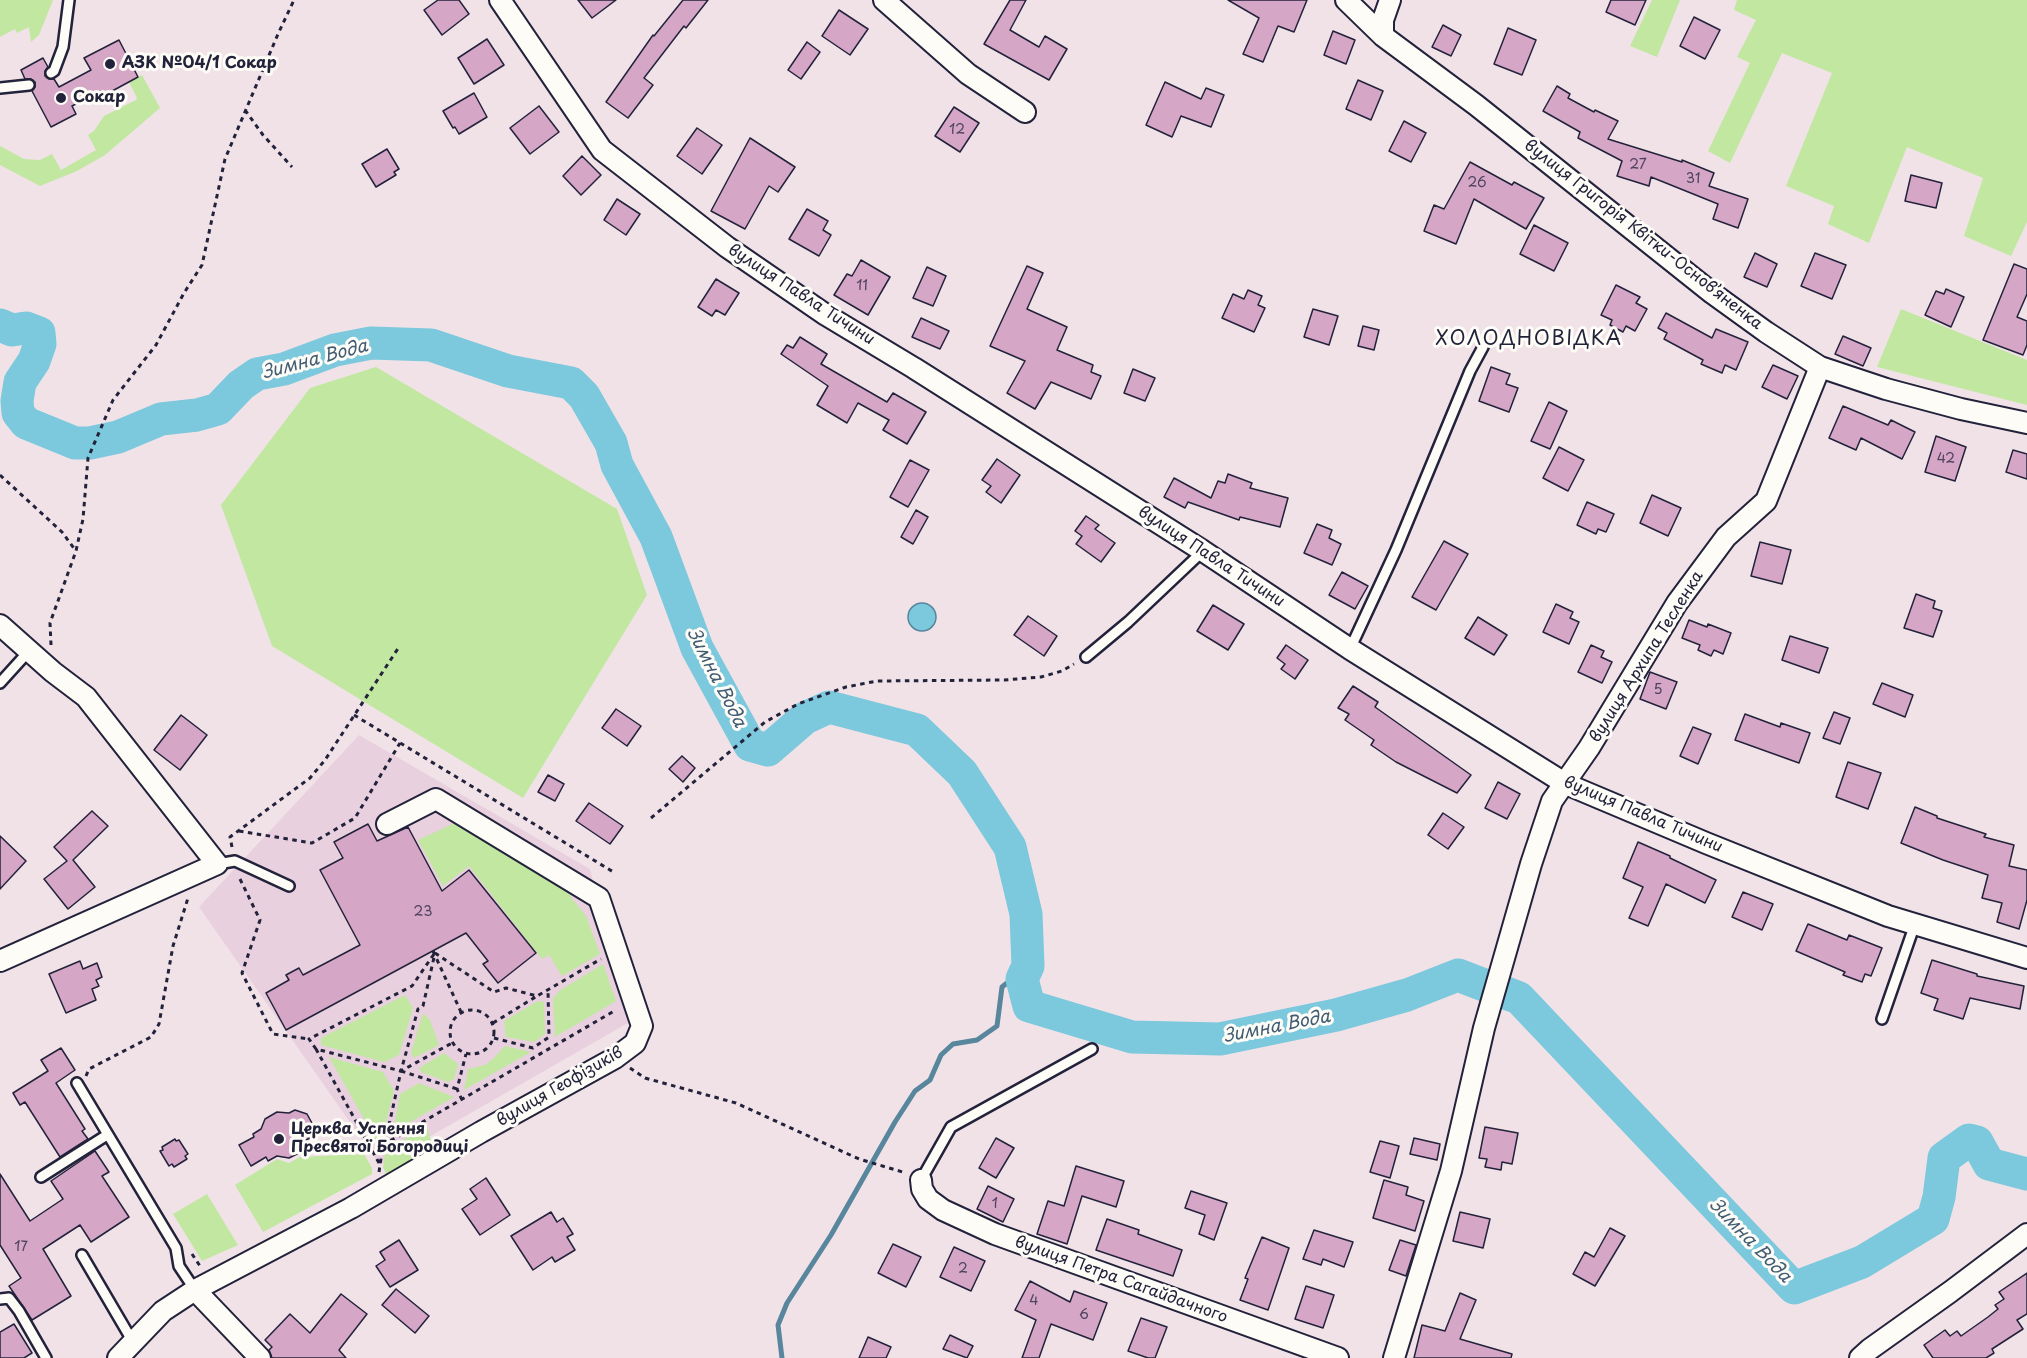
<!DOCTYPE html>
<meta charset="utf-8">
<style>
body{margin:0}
canvas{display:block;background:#f1e2e8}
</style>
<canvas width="2027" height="1358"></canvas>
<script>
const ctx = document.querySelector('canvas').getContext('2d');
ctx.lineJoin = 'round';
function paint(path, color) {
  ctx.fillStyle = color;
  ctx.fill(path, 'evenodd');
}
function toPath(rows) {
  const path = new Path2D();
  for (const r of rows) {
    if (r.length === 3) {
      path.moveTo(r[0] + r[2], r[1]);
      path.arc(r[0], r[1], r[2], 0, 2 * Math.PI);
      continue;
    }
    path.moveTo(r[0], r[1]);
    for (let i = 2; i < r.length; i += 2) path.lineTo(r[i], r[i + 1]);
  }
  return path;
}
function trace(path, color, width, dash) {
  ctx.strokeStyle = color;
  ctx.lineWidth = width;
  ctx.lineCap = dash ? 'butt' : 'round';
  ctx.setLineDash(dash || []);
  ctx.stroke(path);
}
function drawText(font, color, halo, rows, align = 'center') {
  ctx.font = font + ' "Playpen Sans",sans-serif';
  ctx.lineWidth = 6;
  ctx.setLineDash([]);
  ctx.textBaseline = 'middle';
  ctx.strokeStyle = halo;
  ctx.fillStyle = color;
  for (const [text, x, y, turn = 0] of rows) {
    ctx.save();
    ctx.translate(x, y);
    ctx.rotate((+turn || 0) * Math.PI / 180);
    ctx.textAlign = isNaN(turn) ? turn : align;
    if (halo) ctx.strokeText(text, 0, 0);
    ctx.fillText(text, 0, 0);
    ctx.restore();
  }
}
const built = toPath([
 [359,735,590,869,628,1023,380,1165,199,907]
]);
const green = toPath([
 [0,0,53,0,39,35,31,42,29,27,17,33,15,29,0,37],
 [1652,0,1680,0,1657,57,1630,46],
 [1737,0,2027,0,2027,222,2011,256,1964,236,1983,178,1907,147,1869,243,1828,224,1834,206,1786,186,1832,73,1782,53,1730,163,1708,151,1750,63,1737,57,1756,20,1734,10],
 [142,75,160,108,105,155,77,171,40,186,0,165,0,146,24,159,40,160,52,154,61,170,96,150,88,135,94,131,104,116,136,100,137,98,129,82],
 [1901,309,2027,360,2027,405,1877,367],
 [376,367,617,509,647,595,523,798,272,646,221,505,310,388],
 [459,821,572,890,570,896,586,916,600,954,562,976,549,955,542,959,538,954,469,866,443,886,418,840],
 [603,964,616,1001,555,1037,553,999,559,991],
 [405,995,413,1008,399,1055,384,1062,321,1045,321,1038],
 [538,1001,544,1002,545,1034,534,1042,506,1037,504,1021],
 [423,1013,430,1020,439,1045,414,1058,411,1053],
 [505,1046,531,1052,464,1090,468,1069,485,1065,493,1059],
 [444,1053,458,1064,454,1079,448,1082,421,1072,419,1068],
 [329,1057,383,1072,394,1091,382,1137,376,1140],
 [419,1083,454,1097,393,1132,400,1094],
 [427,1127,431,1141,425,1154,386,1174,383,1167,386,1149],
 [364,1154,372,1168,372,1174,263,1232,235,1185,277,1159,289,1163,300,1157],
 [207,1194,238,1245,202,1261,173,1214]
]);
const water = toPath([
 [922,617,14]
]);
const stream = toPath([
 [782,1358,778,1325,787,1303,831,1235,895,1122,915,1091,930,1080,941,1055,953,1044,977,1040,997,1026,1002,987,1028,966]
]);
const river = toPath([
 [0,325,12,330,26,328,39,333,40,344,34,361,20,382,17,401,18,413,26,423,75,443,90,443,118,437,161,419,197,415,218,409,241,385,257,374,284,369,335,350,371,343,431,345,508,371,571,383,584,396,611,443,617,465,656,537,697,648,750,745,768,750,805,718,829,707,917,730,962,773,1010,847,1026,914,1028,966,1022,979,1029,1006,1132,1037,1220,1039,1336,1015,1407,995,1458,975,1484,985],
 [1506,993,1519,998,1794,1288,1862,1262,1933,1219,1939,1197,1944,1158,1969,1140,1977,1142,1989,1164,2027,1174]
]);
const building = toPath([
 [438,0,459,0,469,14,442,35,424,10,438,0],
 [578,0,616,0,592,18,578,0],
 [683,0,708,0,686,28,684,26,644,78,653,85,628,118,606,102,653,35,654,36,683,0],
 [1010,0,1026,0,1010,30,1039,47,1045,36,1067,49,1049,80,984,44,1010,0],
 [1228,0,1307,0,1294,32,1278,26,1263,62,1243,54,1259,18,1228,0],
 [1611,0,1646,0,1635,25,1606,12,1611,0],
 [839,10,868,29,850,55,822,36,839,10],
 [1694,17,1720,30,1705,59,1680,46,1694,17],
 [1443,25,1461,35,1451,56,1432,47,1443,25],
 [1508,28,1536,40,1522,75,1494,64,1508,28],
 [1333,31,1355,40,1346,64,1324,55,1333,31],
 [487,39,504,65,474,84,458,58,487,39],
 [119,40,138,77,103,96,101,91,72,106,76,114,51,127,32,91,35,87,35,82,31,79,25,79,21,70,43,58,48,67,45,71,45,76,49,79,54,79,59,87,91,70,84,58,119,40],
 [807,42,820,52,801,79,788,70,807,42],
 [1358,80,1383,91,1371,120,1346,109,1358,80],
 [1165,82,1201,99,1206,88,1224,95,1211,127,1181,116,1172,137,1146,125,1165,82],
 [1557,86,1570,94,1568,98,1594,112,1595,110,1618,121,1608,139,1682,162,1682,160,1714,173,1709,186,1748,199,1738,228,1713,219,1718,204,1651,177,1649,186,1617,176,1622,161,1578,138,1580,132,1543,111,1557,86],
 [474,93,487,117,459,134,455,127,453,128,443,111,474,93],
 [539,106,559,132,530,154,510,128,539,106],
 [954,107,979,123,960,152,935,136,954,107],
 [1404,121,1426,133,1411,162,1389,151,1404,121],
 [697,128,722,145,702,174,677,156,697,128],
 [750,138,795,167,778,192,769,186,745,229,711,211,750,138],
 [387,149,399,169,394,172,396,175,376,187,362,164,387,149],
 [582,156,601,175,581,195,563,176,582,156],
 [1470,162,1512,185,1514,182,1544,198,1526,229,1474,199,1456,244,1424,231,1434,205,1444,209,1470,162],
 [1911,175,1942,183,1936,208,1905,201,1911,175],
 [617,199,640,214,626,235,604,220,617,199],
 [807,209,828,221,823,230,831,235,819,256,789,239,807,209],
 [1534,225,1568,243,1554,271,1520,254,1534,225],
 [1755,253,1777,264,1767,287,1744,277,1755,253],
 [1815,253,1846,265,1832,299,1801,286,1815,253],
 [861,260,890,277,868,315,834,295,847,274,852,276,861,260],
 [2014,264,2027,269,2027,294,2017,317,2027,321,2027,345,2023,355,1983,340,2014,264],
 [1027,266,1043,273,1027,309,1067,327,1057,350,1093,365,1091,372,1101,376,1091,399,1051,382,1035,409,1007,393,1025,361,990,346,1027,266],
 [927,267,946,276,933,306,913,298,927,267],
 [716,279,739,293,725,315,716,310,712,316,698,307,716,279],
 [1616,285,1640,297,1636,303,1647,309,1635,331,1626,326,1623,332,1610,325,1612,320,1601,315,1616,285],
 [1946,289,1964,297,1951,327,1925,315,1936,291,1944,294,1946,289],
 [1248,290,1262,296,1258,305,1265,308,1254,332,1222,318,1233,294,1244,299,1248,290],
 [1313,309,1338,316,1329,345,1304,337,1313,309],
 [1666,313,1712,338,1716,329,1748,342,1736,370,1725,365,1722,373,1701,364,1703,360,1664,339,1667,333,1658,328,1666,313],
 [921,318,949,331,940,349,912,337,921,318],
 [1363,326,1379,330,1374,350,1358,346,1363,326],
 [1843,336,1871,348,1863,366,1835,354,1843,336],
 [800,337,827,354,821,364,887,402,893,393,926,412,907,444,883,430,889,420,858,403,847,423,817,405,828,386,781,354,787,345,793,348,800,337],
 [1773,365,1798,376,1787,399,1762,387,1773,365],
 [1491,367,1510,374,1506,384,1518,388,1509,412,1479,401,1491,367],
 [1133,369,1155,378,1145,401,1124,393,1133,369],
 [1549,402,1567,411,1550,449,1531,441,1549,402],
 [1843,406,1888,425,1891,420,1915,432,1902,459,1861,438,1856,450,1829,438,1843,406],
 [1936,436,1966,447,1955,481,1925,472,1936,436],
 [1559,447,1584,460,1568,491,1543,478,1559,447],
 [2013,450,2027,454,2027,479,2006,472,2013,450],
 [997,459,1020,475,1001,503,986,492,991,486,982,480,997,459],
 [910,460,929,470,908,507,890,497,910,460],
 [1228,474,1252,483,1250,488,1288,498,1280,527,1240,517,1239,520,1188,502,1185,508,1164,497,1174,478,1211,498,1218,481,1225,483,1228,474],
 [1652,495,1681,508,1668,536,1640,523,1652,495],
 [1587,502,1614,514,1606,532,1598,529,1596,534,1577,525,1587,502],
 [916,510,928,517,913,544,901,537,916,510],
 [1086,516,1099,525,1095,529,1115,543,1101,562,1076,544,1082,536,1075,531,1086,516],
 [1317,524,1332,530,1329,538,1341,544,1332,565,1304,553,1317,524],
 [1444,541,1468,554,1436,610,1412,597,1444,541],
 [1760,542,1791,550,1782,584,1751,576,1760,542],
 [1342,572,1368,586,1355,609,1329,595,1342,572],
 [1916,594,1935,601,1933,608,1942,611,1933,637,1904,628,1916,594],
 [1556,604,1573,612,1570,618,1579,622,1569,644,1543,632,1556,604],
 [1213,605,1244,624,1228,650,1197,631,1213,605],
 [1028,616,1057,636,1044,656,1014,635,1028,616],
 [1478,617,1507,635,1494,655,1465,638,1478,617],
 [1689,620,1707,627,1708,624,1731,633,1723,654,1714,650,1711,656,1698,650,1700,645,1682,638,1689,620],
 [1790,636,1828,648,1819,673,1782,660,1790,636],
 [1286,645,1308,660,1295,679,1281,669,1285,664,1277,658,1286,645],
 [1591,645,1604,651,1601,657,1612,662,1602,683,1578,672,1591,645],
 [1650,672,1677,682,1666,709,1640,699,1650,672],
 [1882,683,1913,695,1905,717,1873,704,1882,683],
 [1353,686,1378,702,1375,707,1471,775,1457,793,1396,762,1371,745,1374,740,1345,720,1349,714,1338,708,1353,686],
 [616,709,641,726,627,746,602,728,616,709],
 [1834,712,1850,718,1840,744,1823,738,1834,712],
 [1745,714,1780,727,1781,723,1810,733,1799,763,1735,740,1745,714],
 [181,715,207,735,180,770,154,750,181,715],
 [1693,727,1711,734,1698,764,1680,756,1693,727],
 [682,756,695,768,683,782,669,769,682,756],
 [1848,762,1881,773,1868,809,1836,797,1848,762],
 [548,775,564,784,555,801,538,792,548,775],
 [1498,782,1520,794,1507,819,1485,808,1498,782],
 [589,803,623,826,610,844,576,821,589,803],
 [1915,807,1937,816,1937,818,1986,834,1984,837,2014,845,2009,866,2027,870,2027,900,2019,929,1997,922,2002,903,1982,898,1988,875,1943,860,1901,843,1915,807],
 [92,811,108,826,73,860,95,887,68,909,44,879,67,861,54,847,92,811],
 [1443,813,1464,827,1448,849,1428,835,1443,813],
 [368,824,377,841,408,827,442,891,469,870,536,953,498,983,483,964,488,961,466,933,286,1030,266,993,289,980,286,975,299,968,303,975,360,945,320,870,343,858,334,842,368,824],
 [0,836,26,861,0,889,0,836],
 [1638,842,1670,856,1670,858,1716,880,1705,903,1666,884,1648,926,1629,918,1643,887,1623,878,1638,842],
 [1743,892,1773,904,1762,930,1732,917,1743,892],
 [1808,924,1847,940,1849,935,1882,948,1871,976,1865,974,1862,982,1843,975,1845,972,1796,951,1808,924],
 [1932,960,1977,974,1977,976,2024,986,2020,1009,1970,998,1963,1019,1934,1010,1938,999,1921,993,1932,960],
 [80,961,83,969,97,963,102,977,96,980,99,986,92,989,96,1000,66,1013,49,974,80,961],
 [61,1048,75,1070,56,1083,85,1129,82,1131,88,1139,60,1157,25,1102,20,1105,13,1093,48,1071,41,1060,61,1048],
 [295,1110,307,1114,313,1125,310,1138,304,1141,301,1152,289,1158,277,1156,268,1161,266,1157,251,1166,239,1145,254,1137,253,1134,261,1129,265,1119,277,1112,289,1113,295,1110],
 [1485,1127,1518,1133,1512,1164,1502,1162,1501,1170,1485,1167,1487,1159,1479,1158,1485,1127],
 [996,1138,1014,1148,996,1178,979,1168,996,1138],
 [1414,1138,1440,1144,1437,1160,1410,1154,1414,1138],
 [175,1139,176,1141,179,1140,188,1154,185,1156,187,1159,174,1167,172,1164,169,1166,160,1151,163,1150,162,1147,175,1139],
 [1380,1141,1399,1146,1390,1178,1370,1172,1380,1141],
 [95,1151,109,1172,102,1176,129,1217,91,1242,80,1225,43,1249,71,1296,32,1320,9,1286,21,1278,0,1245,0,1174,30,1221,63,1199,51,1181,95,1151],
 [1076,1166,1124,1181,1116,1207,1082,1196,1067,1244,1037,1234,1048,1201,1064,1206,1076,1166],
 [486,1178,510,1215,480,1235,462,1209,477,1199,470,1189,486,1178],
 [1384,1180,1408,1187,1406,1195,1424,1201,1415,1231,1373,1218,1384,1180],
 [988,1186,1014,1199,1003,1222,977,1209,988,1186],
 [1191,1191,1227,1203,1214,1240,1199,1234,1205,1215,1185,1208,1191,1191],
 [551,1212,557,1222,563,1218,573,1234,567,1237,575,1250,555,1262,552,1257,533,1270,511,1236,551,1212],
 [1460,1212,1490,1219,1483,1248,1453,1241,1460,1212],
 [1107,1219,1139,1230,1138,1234,1182,1250,1173,1276,1096,1250,1107,1219],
 [1610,1228,1625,1236,1595,1286,1573,1274,1585,1252,1594,1257,1610,1228],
 [1314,1230,1353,1242,1344,1267,1323,1259,1321,1265,1303,1259,1314,1230],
 [1262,1237,1289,1248,1268,1310,1240,1300,1248,1279,1245,1278,1262,1237],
 [399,1240,418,1270,390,1287,376,1266,385,1260,380,1252,399,1240],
 [1400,1240,1416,1245,1406,1276,1389,1270,1400,1240],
 [893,1244,921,1257,906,1287,878,1273,893,1244],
 [954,1247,985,1261,971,1291,940,1277,954,1247],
 [2027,1273,2027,1314,2017,1320,2023,1329,1992,1349,1994,1353,1986,1358,1933,1358,1924,1345,1945,1330,1950,1336,1957,1331,1961,1336,1988,1317,1998,1309,1995,1305,2004,1299,1999,1292,2027,1273],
 [1030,1281,1070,1302,1074,1291,1107,1303,1093,1340,1051,1324,1039,1358,1022,1358,1036,1320,1015,1310,1030,1281],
 [1306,1286,1334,1295,1323,1328,1295,1319,1306,1286],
 [396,1289,429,1316,415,1333,382,1305,396,1289],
 [1460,1293,1476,1300,1460,1339,1512,1354,1511,1358,1414,1358,1422,1325,1445,1331,1460,1293],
 [341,1294,367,1314,339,1350,346,1358,272,1358,269,1350,272,1347,265,1340,290,1314,310,1333,341,1294],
 [1141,1318,1167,1327,1155,1358,1148,1358,1128,1351,1141,1318],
 [14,1324,32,1353,24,1358,0,1358,0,1332,14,1324],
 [950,1335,973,1346,967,1358,943,1349,950,1335],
 [868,1337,891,1347,886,1358,859,1358,868,1337]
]);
const path = toPath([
 [245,110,263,135,292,167],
 [0,475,62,532,76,551],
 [51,645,50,623,76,551,83,519,88,458,113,400,156,345,184,293,202,265,225,159,278,34,294,0],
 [354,715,615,873],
 [651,818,765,722,798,704,846,687,877,681,1004,680,1041,677,1062,671,1074,664],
 [239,831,312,843,355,818,400,743],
 [232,847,230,837,310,778,325,760,399,647],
 [240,879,260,920,242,973,273,1034,309,1039],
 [433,951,461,1012],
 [435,953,494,992,506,988,537,996,601,959],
 [472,1032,22],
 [493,1023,537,996],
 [494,1038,533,1048,549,1037,548,990],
 [316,1049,309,1039,412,986,434,954],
 [630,1068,645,1078,736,1103,859,1159,906,1173],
 [401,1071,457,1089],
 [86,1076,89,1069,151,1037,159,1024,173,946,188,898],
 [462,1100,457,1089,466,1054],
 [385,1143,401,1071,452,1043],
 [379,1163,316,1049,401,1071,418,1009,423,1006,435,953],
 [379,1172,383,1145,616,1010],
 [192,1254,200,1266]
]);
const lane = toPath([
 [51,73,54,71,63,47,69,0],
 [0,88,29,85],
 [1350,649,1396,550,1470,371,1483,347],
 [1086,657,1128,622,1203,551],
 [0,683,29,651],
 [217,864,235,861,289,886],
 [1882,1019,1915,924],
 [77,1083,176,1248,179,1266,195,1290],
 [41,1177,107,1135],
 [921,1180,951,1127,1092,1049],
 [82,1255,133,1342],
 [0,1299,9,1298,19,1311,46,1358]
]);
const street = toPath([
 [500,0,602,150,727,247,826,315,914,368,1203,551,1350,649,1566,784,1706,843,1888,916,2027,958],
 [884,0,968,74,1025,112],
 [1346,0,1383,36,1476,105,1712,293,1766,332,1820,367,1886,389,1961,409,2027,423],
 [1383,36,1383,20,1390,0],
 [0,625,53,672,86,697,217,864,0,961],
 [921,1180,922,1189,928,1199,943,1210,995,1234,1338,1358],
 [195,1290,260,1358],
 [118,1358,163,1311,195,1290,351,1208,481,1132,615,1058,635,1043,642,1026,599,898,436,799,387,824],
 [1394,1358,1451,1171,1484,1028,1531,864,1552,801,1589,748,1677,603,1726,537,1766,501,1820,367],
 [1860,1358,1870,1349,1950,1292,2027,1234]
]);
const markers = [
 [110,64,6,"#22223b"],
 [61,98,6,"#22223b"],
 [279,1139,6,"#22223b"]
];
const numberNames = [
 ["12",957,130],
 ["27",1638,165],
 ["31",1693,179],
 ["26",1477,183],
 ["11",862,286],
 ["42",1946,459],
 ["5",1658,690],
 ["23",423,912],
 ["1",995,1204],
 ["17",21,1247],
 ["2",963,1269],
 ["4",1034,1301],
 ["6",1084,1315]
];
const poiNames = [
 ["АЗК №04/1 Сокар",122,64],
 ["Сокар",73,98],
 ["Церква Успення",291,1130],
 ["Пресвятої Богородиці",291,1148]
];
const streetNames = [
 ["вулиця Григорія Квітки-Основʼяненка",1643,235,38],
 ["вулиця Павла Тичини",801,295,33],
 ["вулиця Павла Тичини",1211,557,33],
 ["вулиця Архипа Тесленка",1647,657,-58],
 ["вулиця Павла Тичини",1643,815,23],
 ["вулиця Геофізиків",560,1087,-30],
 ["вулиця Петра Сагайдачного",1121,1280,20]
];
const waterNames = [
 ["Зимна Вода",315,360,-15],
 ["Зимна Вода",716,678,63],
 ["Зимна Вода",1277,1027,-11],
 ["Зимна Вода",1750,1241,46]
];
const quarterNames = [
 ["ХОЛОДНОВІДКА",1529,339]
];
paint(built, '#e9d0de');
paint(green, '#c1e7a1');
paint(water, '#7cc8dc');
trace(water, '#58869c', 1.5);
trace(stream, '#58869c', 5);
trace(river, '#7cc8dc', 33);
paint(building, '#d5a6c6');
trace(building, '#22223b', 1.5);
trace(lane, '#22223b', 14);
trace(street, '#22223b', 24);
trace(path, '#22223b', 3, [4.5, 4.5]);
trace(lane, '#fdfcf7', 9);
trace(street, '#fdfcf7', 20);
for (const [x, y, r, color] of markers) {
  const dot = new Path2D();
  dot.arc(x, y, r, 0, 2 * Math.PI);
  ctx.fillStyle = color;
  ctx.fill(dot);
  trace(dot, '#fdfcf7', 2);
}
drawText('14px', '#4f435e', null, numberNames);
drawText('bold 16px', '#22223b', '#fdfcf7', poiNames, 'left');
drawText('16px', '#22223b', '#fdfcf7', streetNames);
drawText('italic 18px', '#425c73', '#fdfcf7', waterNames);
ctx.letterSpacing = '1.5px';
drawText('20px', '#22223b', '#fdfcf7', quarterNames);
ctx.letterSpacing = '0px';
</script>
